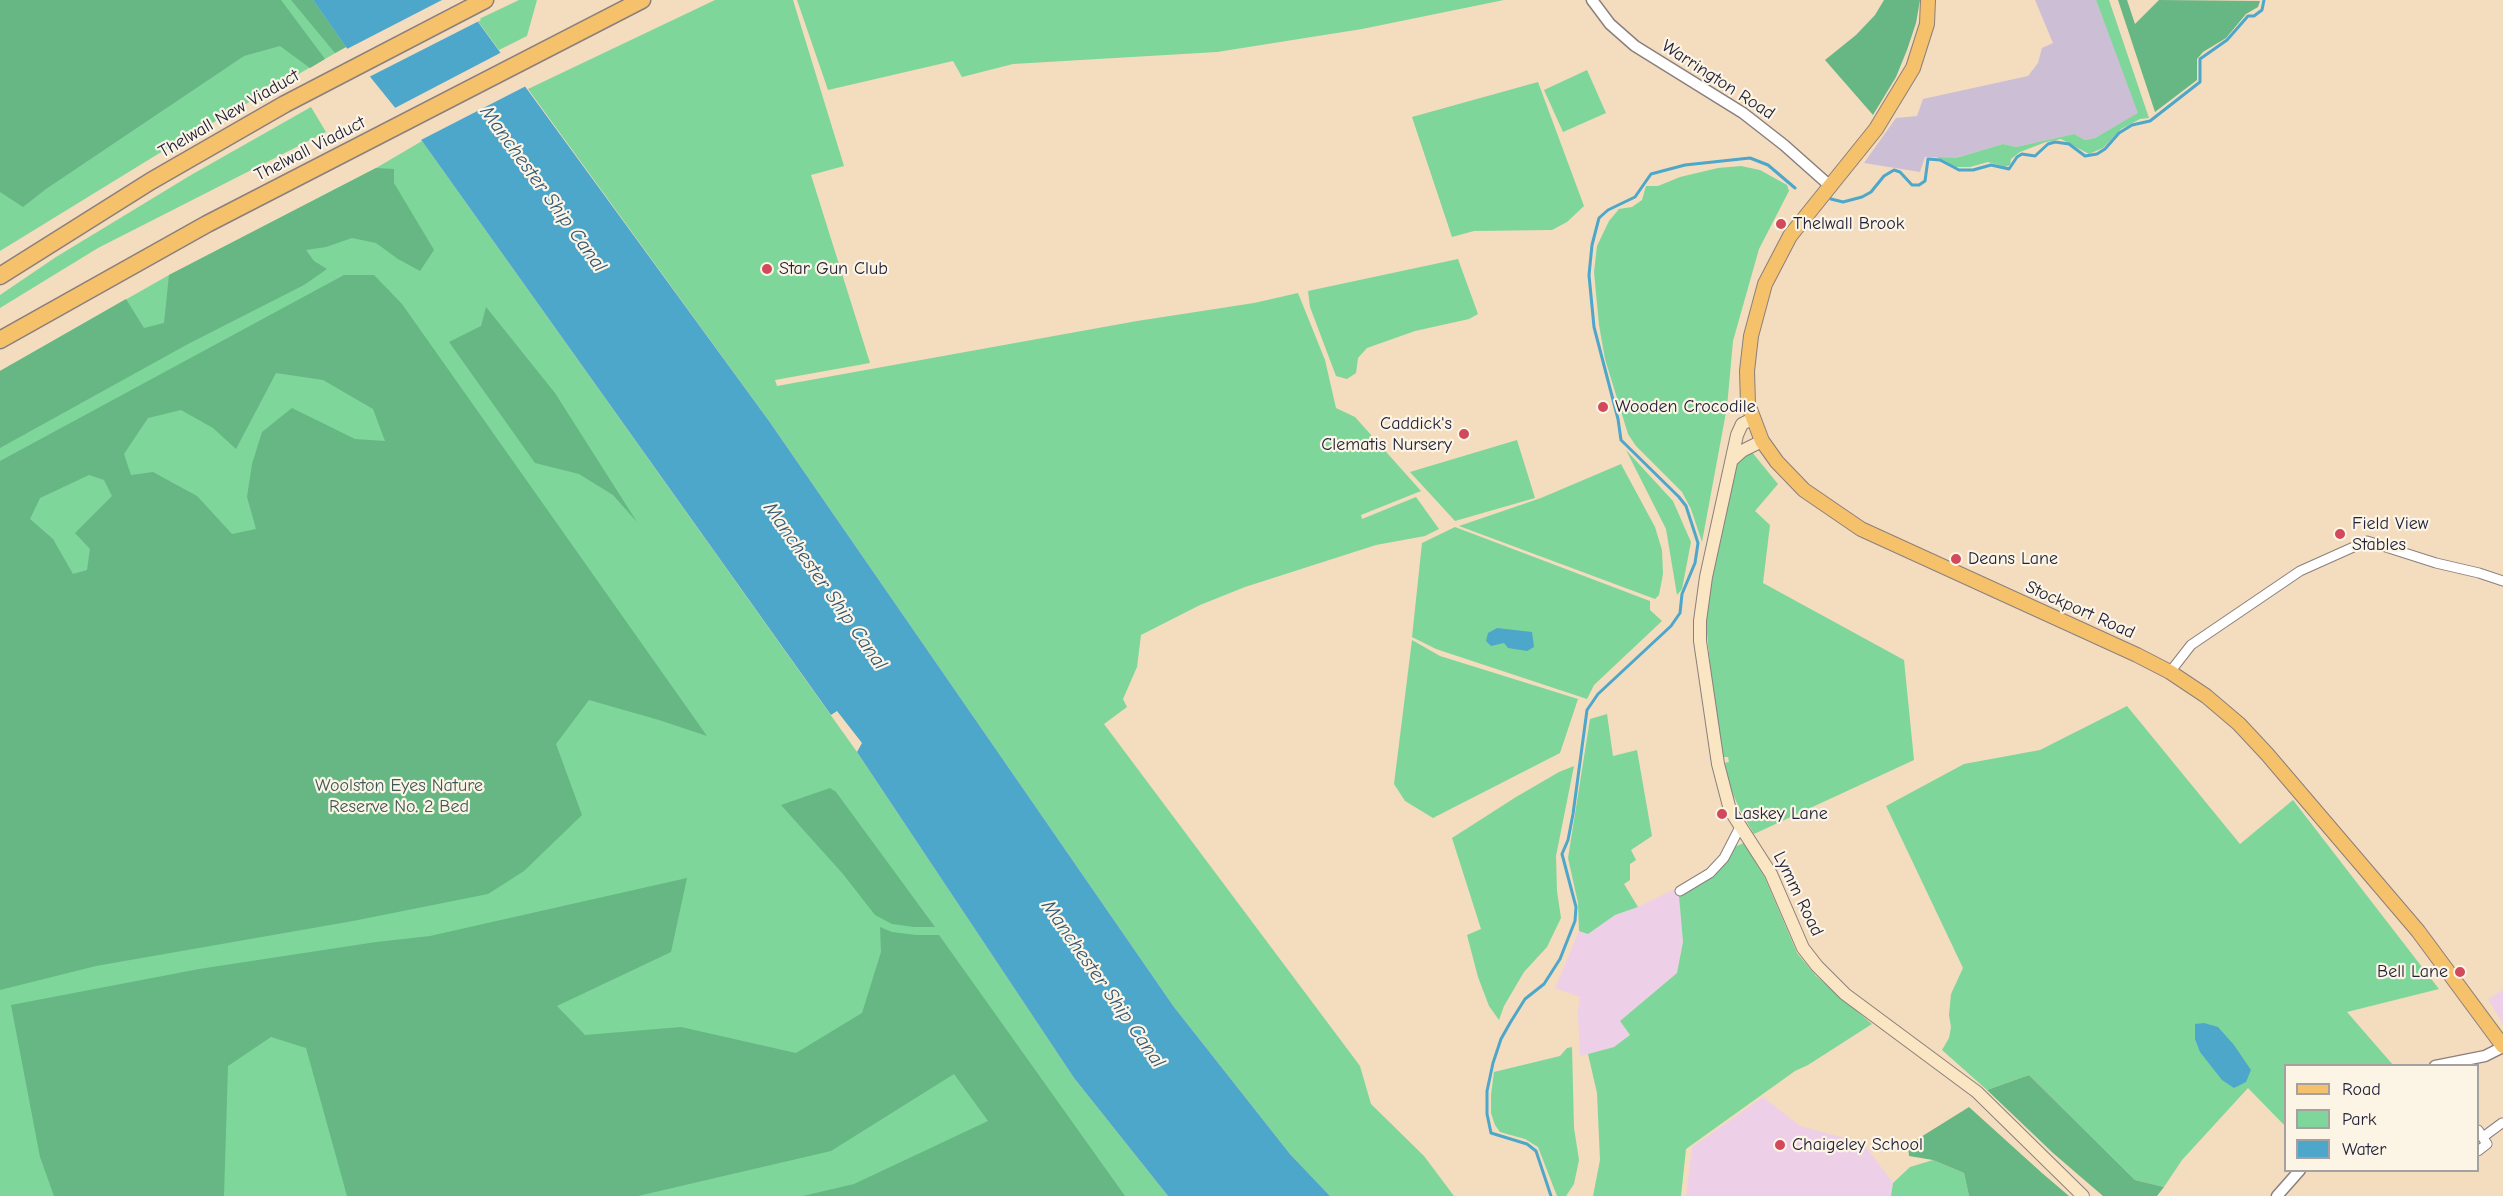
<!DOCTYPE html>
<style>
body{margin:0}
#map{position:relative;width:2503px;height:1196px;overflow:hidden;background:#f4dcbf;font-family:"Comic Neue",sans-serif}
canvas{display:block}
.legend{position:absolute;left:2284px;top:1064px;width:195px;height:108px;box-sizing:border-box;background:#fcf5e5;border:2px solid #a5a1a1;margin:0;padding:8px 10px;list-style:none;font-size:18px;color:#22223b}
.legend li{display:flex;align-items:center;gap:12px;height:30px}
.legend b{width:30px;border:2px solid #a5a1a1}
</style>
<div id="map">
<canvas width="2503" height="1196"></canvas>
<ul class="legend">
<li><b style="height:8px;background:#f5c16b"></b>Road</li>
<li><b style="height:16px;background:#7ed69b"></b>Park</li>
<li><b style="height:16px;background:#4da7cb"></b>Water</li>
</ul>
</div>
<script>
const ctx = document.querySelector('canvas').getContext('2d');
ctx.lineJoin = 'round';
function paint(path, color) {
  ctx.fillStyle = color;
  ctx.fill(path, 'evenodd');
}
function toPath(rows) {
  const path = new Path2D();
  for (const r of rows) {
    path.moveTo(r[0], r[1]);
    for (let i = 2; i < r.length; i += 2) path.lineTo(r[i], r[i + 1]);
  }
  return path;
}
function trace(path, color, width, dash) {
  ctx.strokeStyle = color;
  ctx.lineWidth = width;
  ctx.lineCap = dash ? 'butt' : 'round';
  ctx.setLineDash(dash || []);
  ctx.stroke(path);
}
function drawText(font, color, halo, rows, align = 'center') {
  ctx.font = font + ' "Comic Neue",sans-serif';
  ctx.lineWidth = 4.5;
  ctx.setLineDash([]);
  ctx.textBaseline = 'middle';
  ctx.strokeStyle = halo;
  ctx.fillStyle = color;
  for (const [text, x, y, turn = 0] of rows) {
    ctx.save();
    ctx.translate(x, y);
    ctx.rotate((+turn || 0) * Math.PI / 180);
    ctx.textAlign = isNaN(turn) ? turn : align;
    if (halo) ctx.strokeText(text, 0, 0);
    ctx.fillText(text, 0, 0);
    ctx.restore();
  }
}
const built = toPath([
 [1679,887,1683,942,1677,973,1620,1021,1630,1035,1614,1047,1580,1056,1578,1011,1580,997,1555,988,1579,931,1588,934,1615,915,1638,907],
 [2503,990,2503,1024,2488,999],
 [1763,1097,1800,1126,1863,1143,1893,1183,1891,1196,1686,1196,1692,1147]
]);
const industrial = toPath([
 [2035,0,2096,0,2139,113,2095,138,2085,140,2074,134,2016,147,2003,144,1956,158,1925,157,1920,172,1864,163,1896,118,1917,116,1923,99,2028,76,2038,63,2042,48,2053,43]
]);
const green = toPath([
 [0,0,313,0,346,47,158,154,0,251],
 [519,0,537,0,527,36,499,50,477,20],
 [715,0,793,0,844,166,811,175,870,363,775,380,777,386,1137,321,1254,303,1298,293,1325,360,1336,408,1355,417,1421,491,1361,515,1362,519,1416,497,1439,529,1425,536,1376,545,1245,587,1200,605,1141,635,1137,667,1123,699,1127,707,1104,724,1360,1066,1371,1104,1424,1156,1454,1196,1330,1196,1290,1154,1174,1007,769,421,528,89],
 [797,0,1504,0,1362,29,1217,52,1013,64,962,77,953,61,828,90],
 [2096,0,2109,0,2149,118,2140,119,2121,129,2103,148,2089,154,2061,139,2046,142,2020,152,2011,159,2010,165,2005,167,1988,162,1970,167,1955,167,1937,157,1956,158,2003,144,2016,147,2074,134,2085,140,2095,138,2138,113],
 [1587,70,1606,113,1563,132,1544,90],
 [1538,82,1584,206,1567,222,1552,230,1474,231,1452,237,1412,117],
 [311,107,326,132,98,248,0,308,0,295,56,257,191,175],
 [422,141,857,752,1074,1078,1168,1196,0,1196,0,371,169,275,376,168],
 [1741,166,1760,170,1787,185,1789,191,1759,249,1733,341,1727,407,1702,542,1691,509,1682,492,1636,446,1628,434,1605,359,1599,325,1594,272,1597,246,1609,221,1619,209,1632,207,1642,200,1646,186,1658,186,1680,177,1718,168],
 [1458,259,1478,314,1469,319,1415,331,1367,348,1358,358,1356,373,1347,379,1336,376,1310,307,1308,291],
 [1517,440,1535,498,1455,521,1410,472],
 [1626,450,1673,501,1691,542,1682,589,1677,595,1666,529],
 [1751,451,1778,484,1755,511,1770,525,1763,583,1904,660,1914,760,1754,834,1741,812,1731,790,1724,763,1729,762,1728,757,1723,757,1713,695,1706,623,1711,585,1737,458],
 [1621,464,1655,527,1662,550,1663,574,1659,595,1655,599,1459,526,1541,498],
 [1455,527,1650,601,1650,610,1662,621,1594,685,1587,699,1436,649,1412,637,1422,543],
 [1412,640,1440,656,1578,699,1560,753,1433,818,1405,801,1394,784],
 [2127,706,2240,844,2293,800,2439,989,2347,1012,2393,1065,2286,1066,2285,1126,2248,1088,2182,1160,2164,1187,2135,1180,2029,1075,1987,1090,1942,1050,1949,1038,1951,1027,1949,1015,1951,994,1963,968,1886,806,1964,764,2040,750],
 [1607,714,1613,756,1637,750,1652,836,1631,850,1636,860,1630,864,1630,880,1624,884,1638,907,1615,915,1588,934,1579,931,1578,903,1568,858,1590,719],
 [1574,766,1556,856,1557,891,1561,918,1547,947,1524,972,1504,1006,1499,1020,1489,1006,1478,977,1467,935,1481,929,1452,838,1516,797,1559,772],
 [1744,843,1765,878,1797,953,1816,976,1872,1024,1808,1065,1795,1071,1686,1149,1681,1196,1593,1196,1600,1160,1597,1093,1588,1054,1614,1047,1630,1035,1620,1021,1677,973,1683,942,1679,896,1709,878,1734,847],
 [1572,1047,1574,1128,1579,1160,1574,1184,1566,1196,1557,1196,1538,1147,1525,1139,1500,1132,1495,1125,1491,1113,1491,1095,1494,1072,1560,1056,1567,1048],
 [1933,1160,1964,1173,1969,1196,1891,1196,1893,1183,1910,1167]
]);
const forest = toPath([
 [0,0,281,0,325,59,310,68,280,46,244,56,46,189,23,207,0,192],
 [291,0,313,0,346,47,335,53],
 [1884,0,1920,0,1916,23,1907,50,1896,77,1873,115,1825,60,1856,35,1875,15],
 [2118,0,2127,0,2135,24,2159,0,2260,1,2258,7,2246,14,2226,38,2203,52,2197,59,2197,80,2155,112],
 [376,168,394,169,394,183,434,250,420,271,398,259,376,243,352,238,326,247,306,250,314,261,327,269,304,285,188,344,0,448,0,371,126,299,144,328,164,323,169,275],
 [344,275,374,275,402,304,707,736,659,720,589,700,556,744,582,815,524,871,488,894,353,921,96,966,0,990,0,461],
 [276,373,323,380,373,409,385,441,355,439,292,408,262,432,252,464,247,497,256,529,232,534,197,496,153,472,131,475,124,454,148,418,181,410,213,428,236,449],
 [89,475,104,480,112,496,75,533,90,549,87,570,73,574,53,539,30,519,40,498],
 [486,307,555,393,637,522,613,495,579,474,535,463,449,342,481,326],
 [830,788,836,792,935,927,914,927,892,924,875,915,843,874,781,805],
 [687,878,671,952,557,1006,585,1035,681,1027,796,1053,862,1013,881,952,880,927,892,932,916,935,939,935,1125,1196,803,1196,854,1184,988,1121,954,1074,831,1151,638,1196,347,1196,306,1048,271,1037,228,1066,224,1196,54,1196,40,1157,11,1005,199,969,376,942,430,936],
 [2029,1075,2135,1180,2164,1187,2157,1196,2103,1196,2053,1153,1987,1090],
 [1969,1107,2042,1173,2069,1196,1969,1196,1964,1173,1933,1160,1909,1156,1908,1145]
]);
const water = toPath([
 [313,0,462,0,769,421,1174,1007,1290,1154,1330,1196,1168,1196,1074,1078,857,752,862,743,837,711,831,715,422,141,346,47],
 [1497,628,1532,632,1534,647,1527,651,1508,648,1504,643,1491,646,1486,641,1488,633],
 [2204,1023,2218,1027,2234,1045,2251,1070,2246,1082,2234,1088,2222,1080,2200,1052,2195,1039,2195,1024]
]);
const pier = toPath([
 [442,0,466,0,481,20,367,78,345,50],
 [504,51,528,85,419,141,393,109]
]);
const stream = toPath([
 [1831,199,1843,202,1862,197,1871,192,1884,176,1894,170,1900,172,1912,185,1919,185,1925,181,1928,159,1940,160,1959,170,1973,170,1991,165,2009,169,2017,157,2022,154,2035,156,2048,144,2055,142,2069,144,2085,156,2097,154,2105,149,2119,133,2132,125,2150,121,2200,82,2200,59,2227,40,2248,16,2254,16,2262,10,2264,0],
 [1551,1196,1536,1151,1527,1144,1491,1133,1487,1114,1487,1091,1493,1063,1501,1039,1510,1023,1525,999,1544,984,1560,959,1575,921,1576,907,1562,854,1568,840,1573,814,1587,710,1598,694,1671,626,1680,613,1682,594,1695,563,1698,543,1686,506,1679,497,1621,440,1618,419,1594,327,1589,275,1592,245,1599,218,1608,210,1635,197,1651,174,1685,165,1750,158,1768,165,1795,188]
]);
const minor = toPath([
 [2170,672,2191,645,2300,571,2367,541,2436,563,2479,573,2503,581],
 [1680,891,1710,873,1724,858,1740,827],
 [2478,1130,2487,1144,2478,1151],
 [2483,1137,2502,1123]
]);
const tertiary = toPath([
 [1592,0,1610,24,1635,46,1743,113,1784,145,1829,185],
 [2435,1066,2485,1056,2503,1047],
 [2277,1196,2300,1170]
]);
const secondary = toPath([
 [1752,419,1742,424,1737,435,1706,577,1700,621,1700,641,1718,764,1730,810,1771,874,1803,948,1817,966,1845,994,1977,1092,2083,1196],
 [1732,460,1742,451,1762,441]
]);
const primary = toPath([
 [1928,0,1927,24,1913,68,1876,129,1790,236,1765,284,1751,336,1747,371,1748,404,1762,441,1777,462,1804,490,1861,529,2137,655,2170,672,2206,696,2239,724,2267,754,2418,931,2503,1046]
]);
const motorway = toPath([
 [0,276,151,181,285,104,485,0],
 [0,340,207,224,642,0]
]);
const markers = [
 [1781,224,6,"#d1495b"],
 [767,269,6,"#d1495b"],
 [1603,407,6,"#d1495b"],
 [1464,434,6,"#d1495b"],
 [2340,534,6,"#d1495b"],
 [1956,559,6,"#d1495b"],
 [1722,814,6,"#d1495b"],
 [2460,972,6,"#d1495b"],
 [1780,1145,6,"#d1495b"]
];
const streetNames = [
 ["Warrington Road",1718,80,33],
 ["Thelwall New Viaduct",229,114,-30],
 ["Thelwall Viaduct",310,149,-27],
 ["Stockport Road",2080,610,24],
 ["Lymm Road",1798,894,64]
];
const poiNames = [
 ["Thelwall Brook",1793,224],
 ["Star Gun Club",779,269],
 ["Wooden Crocodile",1615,407],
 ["Caddick's",1452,424,"right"],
 ["Clematis Nursery",1452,445,"right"],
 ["Field View",2352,524],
 ["Stables",2352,545],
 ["Deans Lane",1968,559],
 ["Laskey Lane",1734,814],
 ["Bell Lane",2448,972,"right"],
 ["Chaigeley School",1792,1145]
];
const parkNames = [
 ["Woolston Eyes Nature",399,786],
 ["Reserve No. 2 Bed",399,807]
];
const waterNames = [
 ["Manchester Ship Canal",543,189,54],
 ["Manchester Ship Canal",825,586,55],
 ["Manchester Ship Canal",1103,984,55]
];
paint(built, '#edd0e8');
paint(industrial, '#ccbed4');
paint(green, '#7ed69b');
paint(forest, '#66b783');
paint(water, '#4da7cb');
paint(pier, '#f4dcbf');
trace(stream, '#4da7cb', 3);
trace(minor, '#8b7f7d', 11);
trace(tertiary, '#8b7f7d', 13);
trace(secondary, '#8b7f7d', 14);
trace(primary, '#8b7f7d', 16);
trace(motorway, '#8b7f7d', 19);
trace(minor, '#fff', 9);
trace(tertiary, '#fff', 10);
trace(secondary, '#fbe6c4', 12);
trace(primary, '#f5c16b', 14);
trace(motorway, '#f5c16b', 16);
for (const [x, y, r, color] of markers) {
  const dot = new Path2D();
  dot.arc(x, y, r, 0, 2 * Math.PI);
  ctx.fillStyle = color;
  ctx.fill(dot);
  trace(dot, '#fcf5e5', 2);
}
drawText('18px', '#22223b', '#fcf5e5', streetNames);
drawText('18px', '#22223b', '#fcf5e5', poiNames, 'left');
drawText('18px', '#3e5858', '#fcf5e5', parkNames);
drawText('italic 20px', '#335775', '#fcf5e5', waterNames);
</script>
